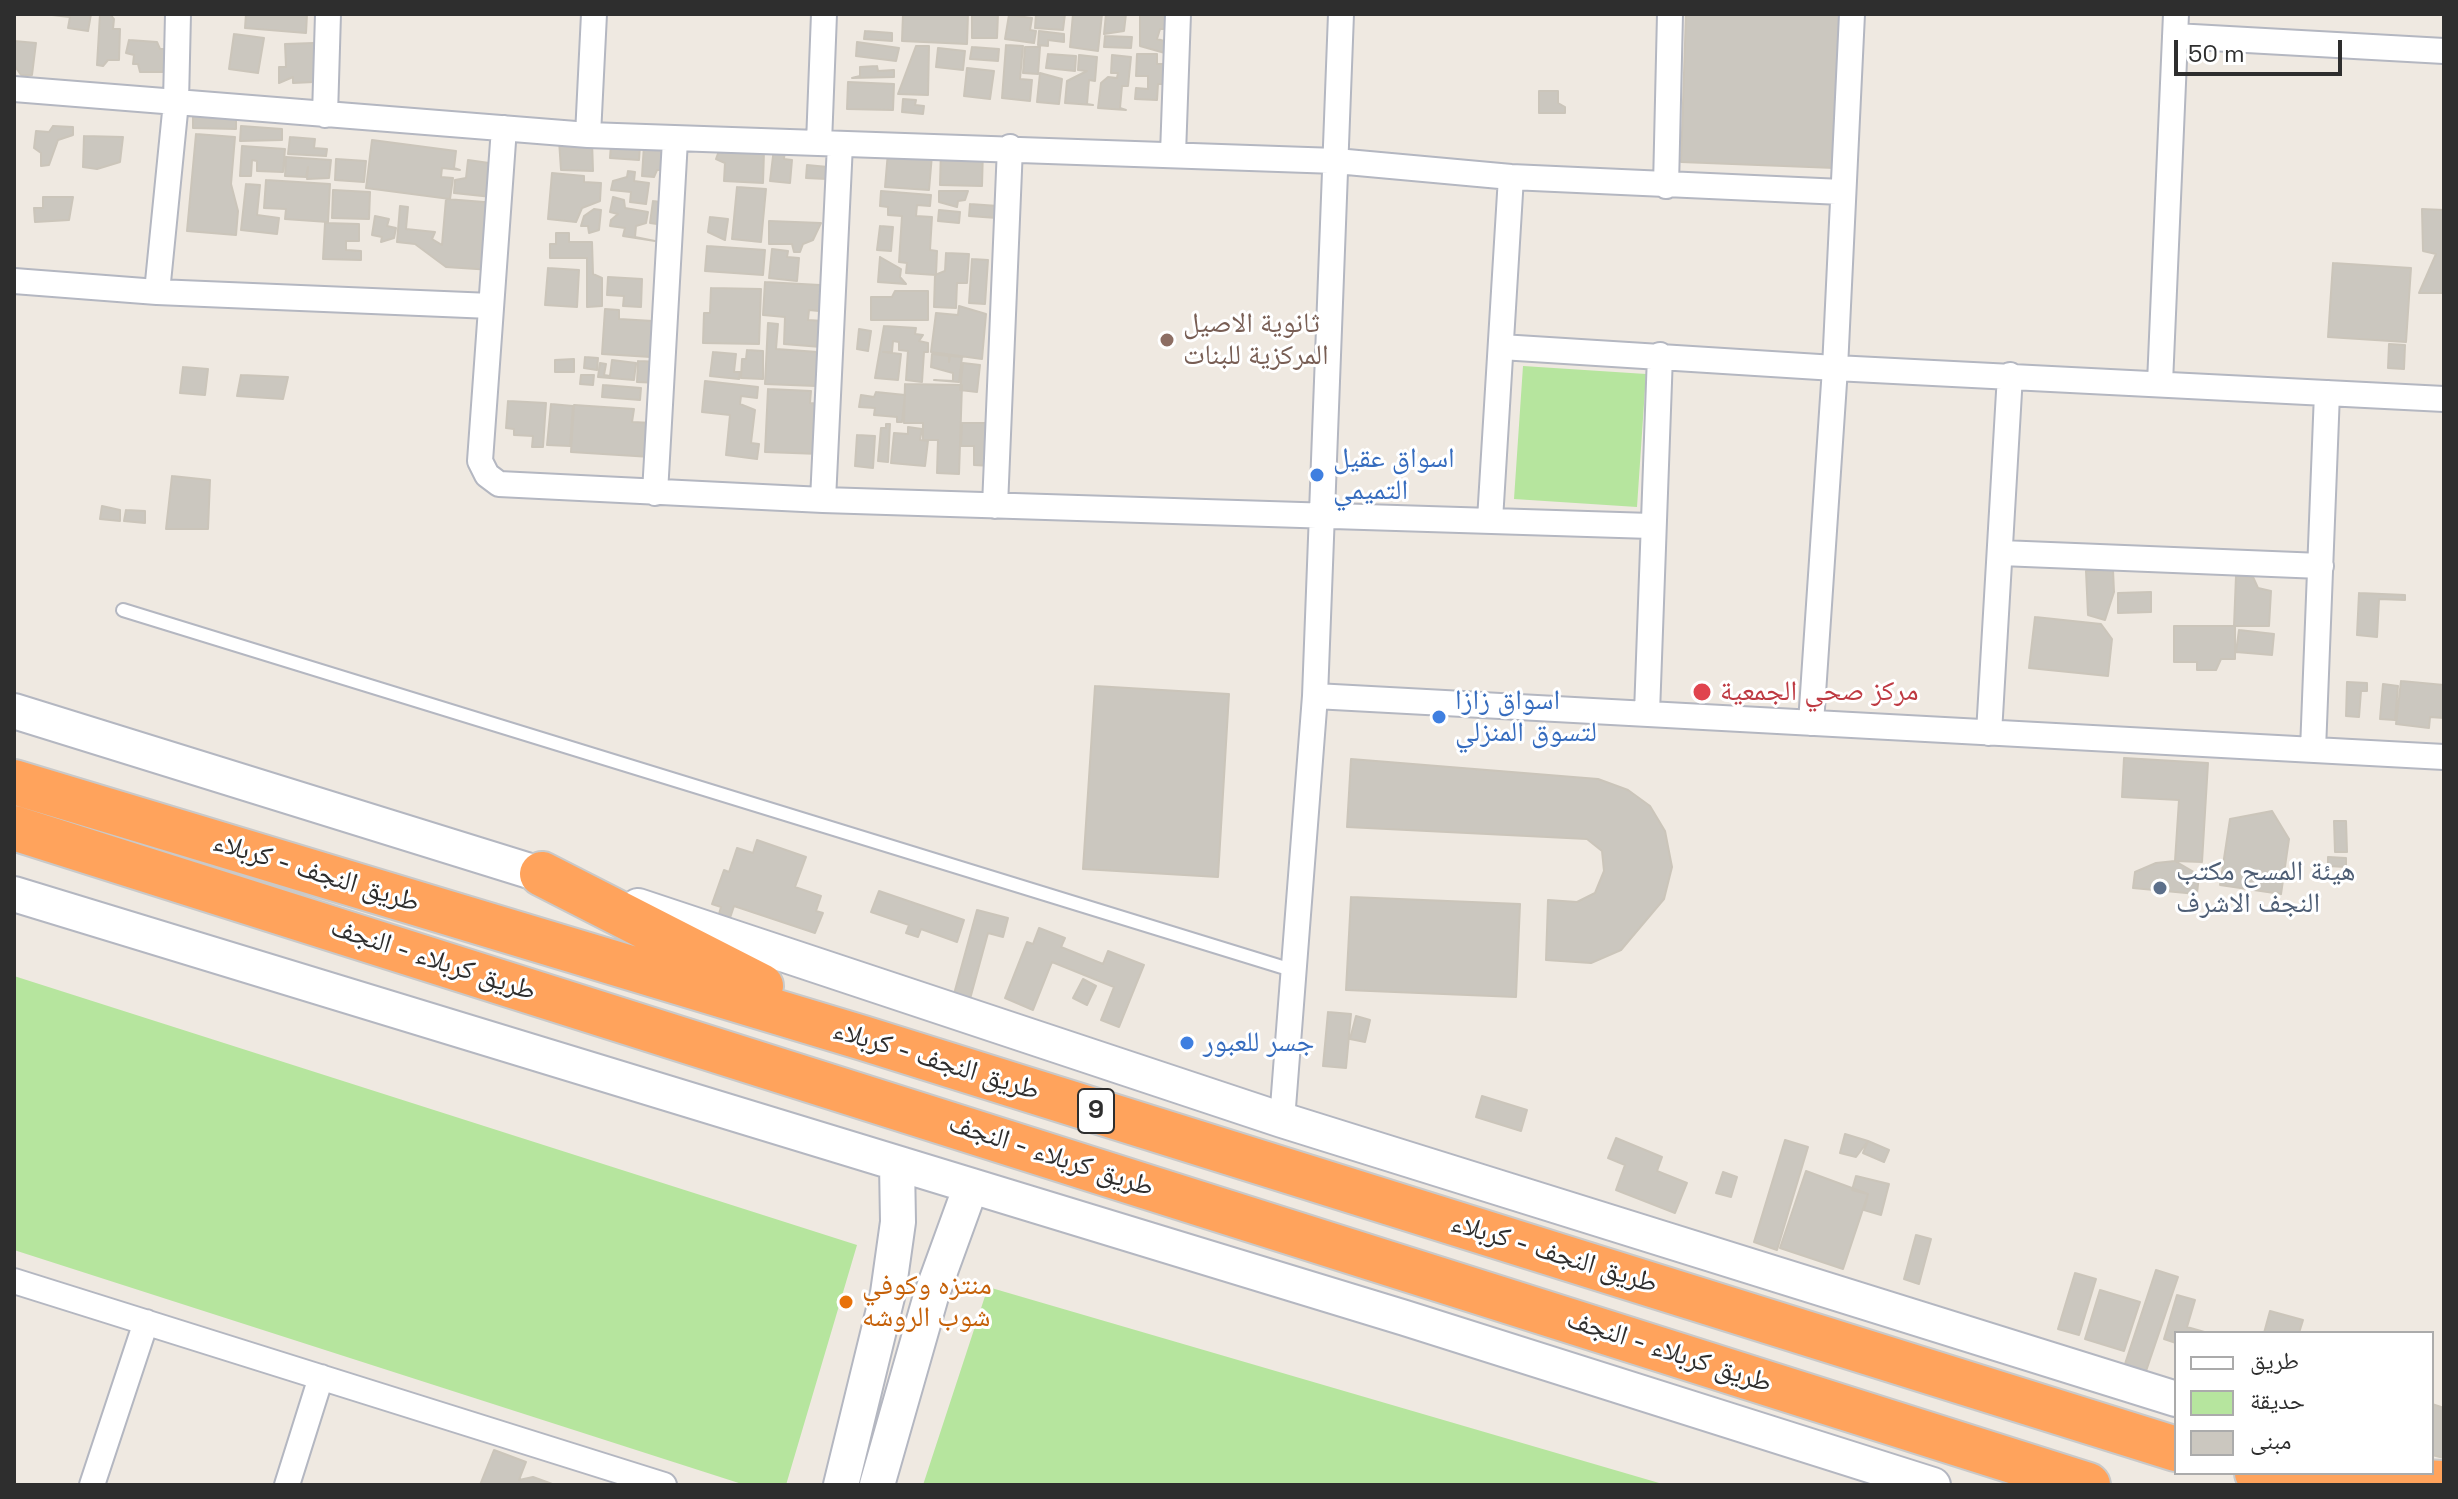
<!DOCTYPE html>
<meta charset="utf-8">
<style>
body{margin:0}
#map{position:relative;width:2458px;height:1499px;overflow:hidden;background:#efe9e1;font-family:"Space Grotesk","Noto Naskh Arabic",sans-serif}
canvas{display:block}
.frame{position:absolute;inset:0;border:16px solid #2e2e2e;pointer-events:none}
.legend{position:absolute;left:2174px;top:1331px;width:260px;height:144px;box-sizing:border-box;background:#fff;border:2px solid #ababab;margin:0;padding:10px 14px;list-style:none;font-size:24px;color:#2e2e2e}
.legend li{display:flex;align-items:center;gap:16px;height:40px}
.legend b{width:40px;border:2px solid #ababab}
.scale{position:absolute;left:2174px;top:40px;width:168px;height:36px;box-sizing:border-box;border:4px solid #2e2e2e;border-top:0;padding-left:10px;font-size:24px;line-height:28px;white-space:nowrap;color:#2e2e2e;-webkit-text-stroke:6px #fff;paint-order:stroke}
</style>
<div id="map">
<canvas width="2458" height="1499"></canvas>
<div class="frame"></div>
<ul class="legend">
<li><b style="height:10px;background:#fff"></b>طريق</li>
<li><b style="height:22px;background:#b6e59e"></b>حديقة</li>
<li><b style="height:22px;background:#cbc7bf"></b>مبنى</li>
</ul>
<div class="scale">50 m</div>
</div>
<script>
const ctx = document.querySelector('canvas').getContext('2d');
ctx.lineJoin = 'round';
function paint(path, color) {
  ctx.fillStyle = color;
  ctx.fill(path, 'evenodd');
}
function toPath(rows) {
  const path = new Path2D();
  for (const r of rows) {
    path.moveTo(r[0], r[1]);
    for (let i = 2; i < r.length; i += 2) path.lineTo(r[i], r[i + 1]);
  }
  return path;
}
function trace(path, color, width, dash) {
  ctx.strokeStyle = color;
  ctx.lineWidth = width;
  ctx.lineCap = dash ? 'butt' : 'round';
  ctx.setLineDash(dash || []);
  ctx.stroke(path);
}
function drawText(font, color, halo, rows, align = 'center') {
  ctx.font = font + ' "Space Grotesk","Noto Naskh Arabic",sans-serif';
  ctx.lineWidth = 6;
  ctx.setLineDash([]);
  ctx.textBaseline = 'middle';
  ctx.strokeStyle = halo;
  ctx.fillStyle = color;
  for (const [text, x, y, turn = 0] of rows) {
    ctx.save();
    ctx.translate(x, y);
    ctx.rotate((+turn || 0) * Math.PI / 180);
    ctx.textAlign = isNaN(turn) ? turn : align;
    if (halo) ctx.strokeText(text, 0, 0);
    ctx.fillText(text, 0, 0);
    ctx.restore();
  }
}
const green = toPath([
 [1523,366,1646,374,1637,507,1514,499],
 [14,976,857,1245,786,1485,745,1485,14,1250],
 [988,1287,1666,1485,923,1485]
]);
const building = toPath([
 [91,14,88,31,68,28,70,17,52,15,91,14],
 [100,14,110,14,114,19,113,29,120,29,119,60,108,60,103,66,97,65,100,14],
 [246,14,307,14,306,33,245,28,246,14],
 [903,14,968,14,967,44,902,41,903,14],
 [972,14,998,14,997,38,972,38,972,14],
 [1036,14,1065,14,1063,30,1035,28,1036,14],
 [1102,14,1098,51,1070,47,1073,14,1102,14],
 [1106,14,1126,14,1124,31,1104,34,1106,14],
 [1140,14,1172,14,1172,29,1160,29,1157,39,1168,42,1172,55,1140,46,1140,14],
 [1686,14,1844,14,1835,168,1681,162,1686,14],
 [1009,15,1032,18,1030,30,1036,31,1034,43,1005,39,1009,15],
 [865,31,892,33,892,41,864,39,865,31],
 [1039,31,1064,34,1064,42,1048,40,1048,46,1038,45,1039,31],
 [234,34,264,38,258,73,229,69,234,34],
 [1105,36,1132,37,1131,48,1104,47,1105,36],
 [129,40,157,42,160,49,166,49,163,72,140,72,138,64,133,64,134,55,126,53,129,40],
 [14,41,36,43,32,75,21,75,14,65,14,41],
 [857,42,899,48,896,61,856,56,857,42],
 [314,43,314,82,293,83,293,77,279,83,279,67,286,67,285,44,314,43],
 [1006,45,1023,46,1020,79,1032,80,1030,101,1002,98,1006,45],
 [916,46,929,46,928,95,898,94,916,46],
 [972,47,999,49,998,61,970,59,972,47],
 [1025,47,1040,47,1038,74,1023,73,1025,47],
 [938,48,965,51,963,70,936,67,938,48],
 [1048,54,1076,56,1075,71,1046,68,1048,54],
 [1137,54,1157,54,1157,64,1171,64,1171,84,1158,84,1157,100,1135,99,1136,88,1148,89,1148,76,1136,76,1137,54],
 [1079,55,1097,57,1095,81,1089,80,1087,104,1093,105,1065,103,1067,81,1087,71,1078,70,1079,55],
 [1112,55,1131,57,1128,86,1122,86,1120,108,1126,110,1098,108,1101,83,1108,77,1117,78,1118,73,1111,73,1112,55],
 [877,66,878,71,894,70,894,77,852,78,860,76,860,67,877,66],
 [967,68,994,71,990,99,964,96,967,68],
 [1040,73,1062,79,1059,104,1037,102,1040,73],
 [848,82,894,84,893,110,847,109,848,82],
 [1539,91,1558,91,1558,103,1565,107,1565,113,1539,113,1539,91],
 [903,99,916,100,915,105,924,106,923,114,902,112,903,99],
 [193,113,236,116,236,129,193,128,193,113],
 [53,126,73,127,73,135,58,140,49,165,41,166,41,153,34,148,36,131,49,132,53,126],
 [241,126,282,129,282,140,240,141,241,126],
 [196,134,235,137,231,184,238,211,236,235,187,231,196,134],
 [84,136,123,137,120,162,97,169,83,167,84,136],
 [290,137,315,139,314,148,327,149,326,156,288,154,290,137],
 [372,140,456,151,454,168,460,170,442,168,441,177,453,178,450,199,366,188,372,140],
 [559,140,592,141,593,171,561,170,559,140],
 [611,144,640,146,639,160,610,158,611,144],
 [644,145,670,147,669,170,657,170,654,177,642,176,644,145],
 [242,146,285,149,283,172,257,171,257,161,252,160,251,176,240,176,242,146],
 [720,148,764,151,763,183,724,181,725,163,716,159,720,148],
 [774,148,785,149,784,159,792,160,790,183,770,181,774,148],
 [941,148,983,149,982,186,940,185,941,148],
 [888,152,932,155,929,190,885,187,888,152],
 [286,157,331,160,329,178,307,179,308,167,306,177,285,176,286,157],
 [336,159,366,161,364,182,335,180,336,159],
 [468,160,496,164,492,197,454,193,455,180,466,178,468,160],
 [807,165,828,167,827,179,806,178,807,165],
 [628,171,635,172,634,181,649,183,646,204,630,202,631,192,611,190,613,181,627,177,628,171],
 [552,173,584,176,584,182,601,183,600,201,582,208,576,222,548,219,552,173],
 [266,180,330,184,328,222,285,219,286,209,264,208,266,180],
 [246,184,260,185,257,215,279,218,277,234,241,230,246,184],
 [737,187,766,189,761,242,732,239,737,187],
 [333,190,370,192,369,219,332,218,333,190],
 [881,191,931,195,930,206,917,205,916,216,932,217,930,250,937,251,936,275,906,273,907,263,899,262,902,216,888,215,888,207,880,206,881,191],
 [939,191,968,191,965,200,958,201,957,207,939,202,939,191],
 [43,197,73,197,69,220,35,222,34,208,43,208,43,197],
 [613,197,624,200,625,208,648,212,646,223,636,226,635,237,655,241,623,236,625,228,610,226,611,220,618,214,610,212,613,197],
 [446,199,497,203,492,270,446,267,415,244,397,242,400,206,408,207,406,229,435,232,432,239,442,245,446,199],
 [653,201,668,203,664,225,650,223,653,201],
 [970,204,998,206,997,218,969,216,970,204],
 [594,209,601,210,599,230,589,233,588,226,581,226,584,216,594,209],
 [2422,209,2444,210,2444,293,2419,293,2436,254,2423,251,2422,209],
 [939,210,960,212,959,223,938,221,939,210],
 [375,216,389,219,387,226,396,228,394,238,381,242,382,237,372,235,375,216],
 [710,217,728,219,725,240,708,232,710,217],
 [769,221,821,223,813,240,803,244,800,252,794,252,792,244,769,244,769,221],
 [325,223,359,224,359,241,346,241,346,250,361,251,361,260,323,259,325,223],
 [880,226,893,227,891,251,877,250,880,226],
 [556,233,569,233,569,242,592,242,593,274,602,278,602,306,587,307,587,258,550,258,550,244,556,244,556,233],
 [707,246,765,250,763,275,705,271,707,246],
 [772,249,788,251,787,257,799,258,797,281,769,278,772,249],
 [946,253,969,254,967,283,957,283,956,308,934,307,935,275,945,271,946,253],
 [880,257,901,269,900,277,906,284,878,282,880,257],
 [972,259,988,260,985,304,969,303,972,259],
 [2333,263,2411,268,2406,342,2328,337,2333,263],
 [548,268,579,270,577,307,545,305,548,268],
 [608,277,642,279,641,307,623,306,624,296,607,295,608,277],
 [765,282,820,285,819,311,809,310,808,320,823,321,821,347,784,344,785,317,763,315,765,282],
 [711,288,761,289,759,344,703,343,704,313,710,313,711,288],
 [895,291,928,291,928,320,871,320,871,297,892,297,895,291],
 [959,306,986,314,982,359,931,352,936,313,958,315,959,306],
 [605,309,619,310,619,319,653,321,651,357,602,354,605,309],
 [768,323,778,324,776,349,818,352,816,386,765,384,768,323],
 [884,326,916,328,915,334,923,335,919,341,928,343,928,352,924,352,922,382,906,380,908,351,899,350,899,342,893,341,892,352,883,352,901,354,898,380,875,378,884,326],
 [859,329,871,331,868,351,857,349,859,329],
 [2389,344,2405,345,2404,369,2388,368,2389,344],
 [747,350,763,351,763,379,741,378,742,359,746,359,747,350],
 [713,352,736,354,734,372,740,372,739,379,710,376,713,352],
 [932,354,949,356,949,362,950,356,962,357,959,382,934,380,953,381,953,373,931,367,932,354],
 [585,357,598,358,597,370,584,368,585,357],
 [574,359,574,372,555,372,555,360,574,359],
 [612,360,636,363,634,380,598,377,600,363,606,364,604,375,610,376,612,360],
 [638,361,662,362,661,383,637,382,638,361],
 [963,363,980,365,977,392,960,390,963,363],
 [183,367,208,369,205,395,180,393,183,367],
 [241,375,288,377,283,399,237,396,241,375],
 [581,375,594,375,593,385,580,384,581,375],
 [705,381,758,387,757,398,741,396,740,404,755,410,751,443,759,444,757,459,726,455,730,415,702,412,705,381],
 [905,384,962,385,959,474,937,473,938,440,923,440,923,423,904,423,905,384],
 [603,385,641,388,640,400,602,397,603,385],
 [768,389,811,391,810,403,822,404,820,454,765,452,768,389],
 [876,392,905,395,902,422,897,422,897,417,874,415,875,408,859,407,861,395,874,397,876,392],
 [508,401,546,403,543,447,532,447,533,436,514,435,514,429,506,428,508,401],
 [551,404,573,406,570,446,547,445,551,404],
 [574,405,634,409,632,422,653,423,651,457,571,452,574,405],
 [962,423,992,423,991,466,974,465,974,446,961,446,962,423],
 [886,424,890,424,888,462,878,461,881,428,886,428,886,424],
 [908,427,922,429,920,440,928,441,925,466,891,463,894,433,908,434,908,427],
 [857,435,875,436,873,468,855,466,857,435],
 [172,476,210,480,208,529,166,529,172,476],
 [102,506,120,510,120,521,100,519,102,506],
 [126,510,145,511,145,523,124,521,126,510],
 [2113,570,2114,592,2105,620,2088,615,2086,571,2113,570],
 [2236,576,2253,577,2258,588,2271,591,2269,626,2234,626,2236,576],
 [2151,592,2151,612,2118,613,2118,593,2151,592],
 [2359,593,2405,595,2405,600,2379,599,2377,637,2357,635,2359,593],
 [2035,617,2101,624,2112,639,2108,676,2029,668,2035,617],
 [2174,626,2235,626,2235,659,2221,659,2216,670,2197,670,2197,662,2174,662,2174,626],
 [2239,630,2274,634,2272,655,2236,652,2239,630],
 [2401,681,2444,685,2444,718,2430,717,2429,728,2396,724,2401,681],
 [2347,682,2367,683,2367,691,2361,691,2359,717,2346,716,2347,682],
 [2383,684,2398,686,2395,720,2380,719,2383,684],
 [1095,686,1229,694,1218,877,1083,869,1095,686],
 [2124,758,2208,763,2202,862,2175,861,2179,800,2122,797,2124,758],
 [1351,759,1598,779,1628,790,1650,806,1665,831,1672,867,1664,899,1621,950,1591,963,1546,960,1548,900,1577,902,1595,893,1604,871,1602,851,1587,839,1347,827,1351,759],
 [2272,811,2289,839,2281,894,2220,885,2230,819,2272,811],
 [2334,821,2346,821,2347,852,2335,852,2334,821],
 [757,840,806,857,795,887,821,896,816,911,823,913,815,933,734,906,730,918,719,914,721,907,712,904,724,870,729,872,737,848,753,853,757,840],
 [2328,857,2346,858,2346,867,2328,866,2328,857],
 [2175,861,2199,875,2197,894,2133,888,2135,872,2156,863,2175,861],
 [879,891,964,920,957,942,921,929,918,937,906,933,909,925,871,912,879,891],
 [1351,897,1520,904,1516,997,1346,990,1351,897],
 [977,910,1008,918,1003,937,988,933,967,1010,951,1005,977,910],
 [1039,928,1065,938,1061,947,1103,964,1108,951,1144,965,1119,1027,1101,1020,1114,987,1052,962,1033,1010,1005,998,1027,942,1033,944,1039,928],
 [1083,979,1096,986,1087,1005,1073,998,1083,979],
 [1328,1012,1351,1014,1346,1068,1323,1066,1328,1012],
 [1356,1016,1370,1020,1365,1042,1350,1039,1356,1016],
 [1482,1096,1527,1110,1521,1131,1476,1117,1482,1096],
 [1845,1134,1868,1141,1856,1157,1840,1153,1845,1134],
 [1616,1138,1662,1157,1657,1171,1687,1183,1675,1213,1616,1190,1625,1165,1608,1158,1616,1138],
 [1785,1140,1808,1147,1777,1250,1754,1242,1785,1140],
 [1868,1141,1889,1150,1884,1162,1863,1153,1868,1141],
 [1806,1171,1868,1194,1843,1269,1780,1248,1806,1171],
 [1723,1172,1737,1177,1731,1197,1716,1193,1723,1172],
 [1856,1176,1889,1184,1881,1215,1864,1210,1868,1194,1852,1190,1856,1176],
 [1916,1235,1931,1239,1919,1284,1904,1279,1916,1235],
 [2156,1270,2178,1277,2144,1377,2123,1370,2156,1270],
 [2075,1273,2096,1279,2079,1335,2058,1329,2075,1273],
 [2100,1290,2140,1302,2124,1351,2085,1339,2100,1290],
 [2177,1295,2195,1300,2187,1327,2208,1333,2176,1333,2176,1343,2164,1339,2177,1295],
 [2270,1311,2303,1320,2299,1333,2264,1333,2270,1311],
 [2432,1404,2444,1408,2444,1458,2432,1455,2432,1404],
 [494,1450,526,1462,519,1480,533,1477,555,1485,480,1485,494,1450]
]);
const lane = toPath([
 [123,610,1295,971]
]);
const street = toPath([
 [2175,36,2444,51],
 [14,89,588,135,1336,161,1511,177,1842,192],
 [325,115,328,14],
 [504,128,480,461,487,475,499,484,823,500,1651,526],
 [588,135,594,14],
 [819,143,824,14],
 [1173,154,1178,14],
 [1666,186,1670,14],
 [14,281,157,292,491,306],
 [157,292,176,102,178,14],
 [1501,347,1835,368,2444,399],
 [2160,383,2176,14],
 [655,493,675,140],
 [823,500,840,144],
 [995,506,1010,147],
 [1490,520,1511,177],
 [2001,553,2321,566],
 [1315,696,2444,757],
 [1647,713,1660,355],
 [1811,723,1835,368,1852,14],
 [1989,733,2010,375],
 [2313,750,2327,393],
 [1282,1120,1315,696,1341,14],
 [14,1281,664,1485],
 [92,1485,146,1322],
 [287,1485,321,1377]
]);
const secondary = toPath([
 [14,711,565,882],
 [14,894,1405,1318,1933,1485],
 [638,906,1282,1120,2176,1399],
 [841,1485,888,1293,898,1222,897,1164],
 [877,1485,931,1296,971,1186]
]);
const highway = toPath([
 [14,782,863,1038,2176,1449],
 [14,828,2088,1485],
 [542,874,761,986],
 [2257,1473,2442,1483]
]);
const markers = [
 [1167,340,8,"#8d6e63"],
 [1317,475,8,"#3f7fe0"],
 [1702,692,10,"#e0444e"],
 [1439,717,8,"#3f7fe0"],
 [2160,888,8,"#5c6f8a"],
 [1187,1043,8,"#3f7fe0"],
 [846,1302,8,"#e8710a"]
];
const shields = [
 [1096,1111,36]
];
const shieldNames = [
 ["9",1096,1111]
];
const educationNames = [
 ["ثانوية الاصيل",1183,324],
 ["المركزية للبنات",1183,356]
];
const shopNames = [
 ["اسواق عقيل",1333,459],
 ["التميمي",1333,491],
 ["اسواق زازا",1455,701],
 ["لتسوق المنزلي",1455,733],
 ["جسر للعبور",1203,1043]
];
const healthNames = [
 ["مركز صحي الجمعية",1720,692]
];
const serviceNames = [
 ["هيئة المسح مكتب",2176,872],
 ["النجف الاشرف",2176,904]
];
const streetNames = [
 ["طريق النجف - کربلاء",316,873,17],
 ["طريق کربلاء - النجف",433,960,18],
 ["طريق النجف - کربلاء",936,1061,17],
 ["طريق کربلاء - النجف",1051,1156,18],
 ["طريق النجف - کربلاء",1554,1254,17],
 ["طريق کربلاء - النجف",1669,1352,18]
];
const foodNames = [
 ["منتزه وكوفي",862,1286],
 ["شوب الروشه",862,1318]
];
paint(green, '#b6e59e');
paint(building, '#cbc7bf');
trace(building, '#cbc5ba', 2);
trace(lane, '#b4b7c1', 16);
trace(street, '#b4b7c1', 28);
trace(secondary, '#b4b7c1', 38);
trace(highway, '#c9c9c9', 48);
trace(lane, '#fff', 12);
trace(street, '#fff', 24);
trace(secondary, '#fff', 34);
trace(highway, '#ffa35c', 44);
for (const [x, y, r, color] of markers) {
  const dot = new Path2D();
  dot.arc(x, y, r, 0, 2 * Math.PI);
  ctx.fillStyle = color;
  ctx.fill(dot);
  trace(dot, '#fff', 3);
}
for (const [x, y, w] of shields) {
  const box = new Path2D();
  box.roundRect(x - w / 2, y - 22, w, 44, 6);
  ctx.fillStyle = '#fff';
  ctx.fill(box);
  trace(box, '#2e2e2e', 2);
}
drawText('bold 26px', '#2e2e2e', null, shieldNames);
drawText('28px', '#785e54', '#fff', educationNames, 'left');
drawText('28px', '#366cbe', '#fff', shopNames, 'left');
drawText('28px', '#be3a42', '#fff', healthNames, 'left');
drawText('28px', '#4e5e75', '#fff', serviceNames, 'left');
drawText('28px', '#2e2e2e', '#fff', streetNames);
drawText('28px', '#c56008', '#fff', foodNames, 'left');
</script>
